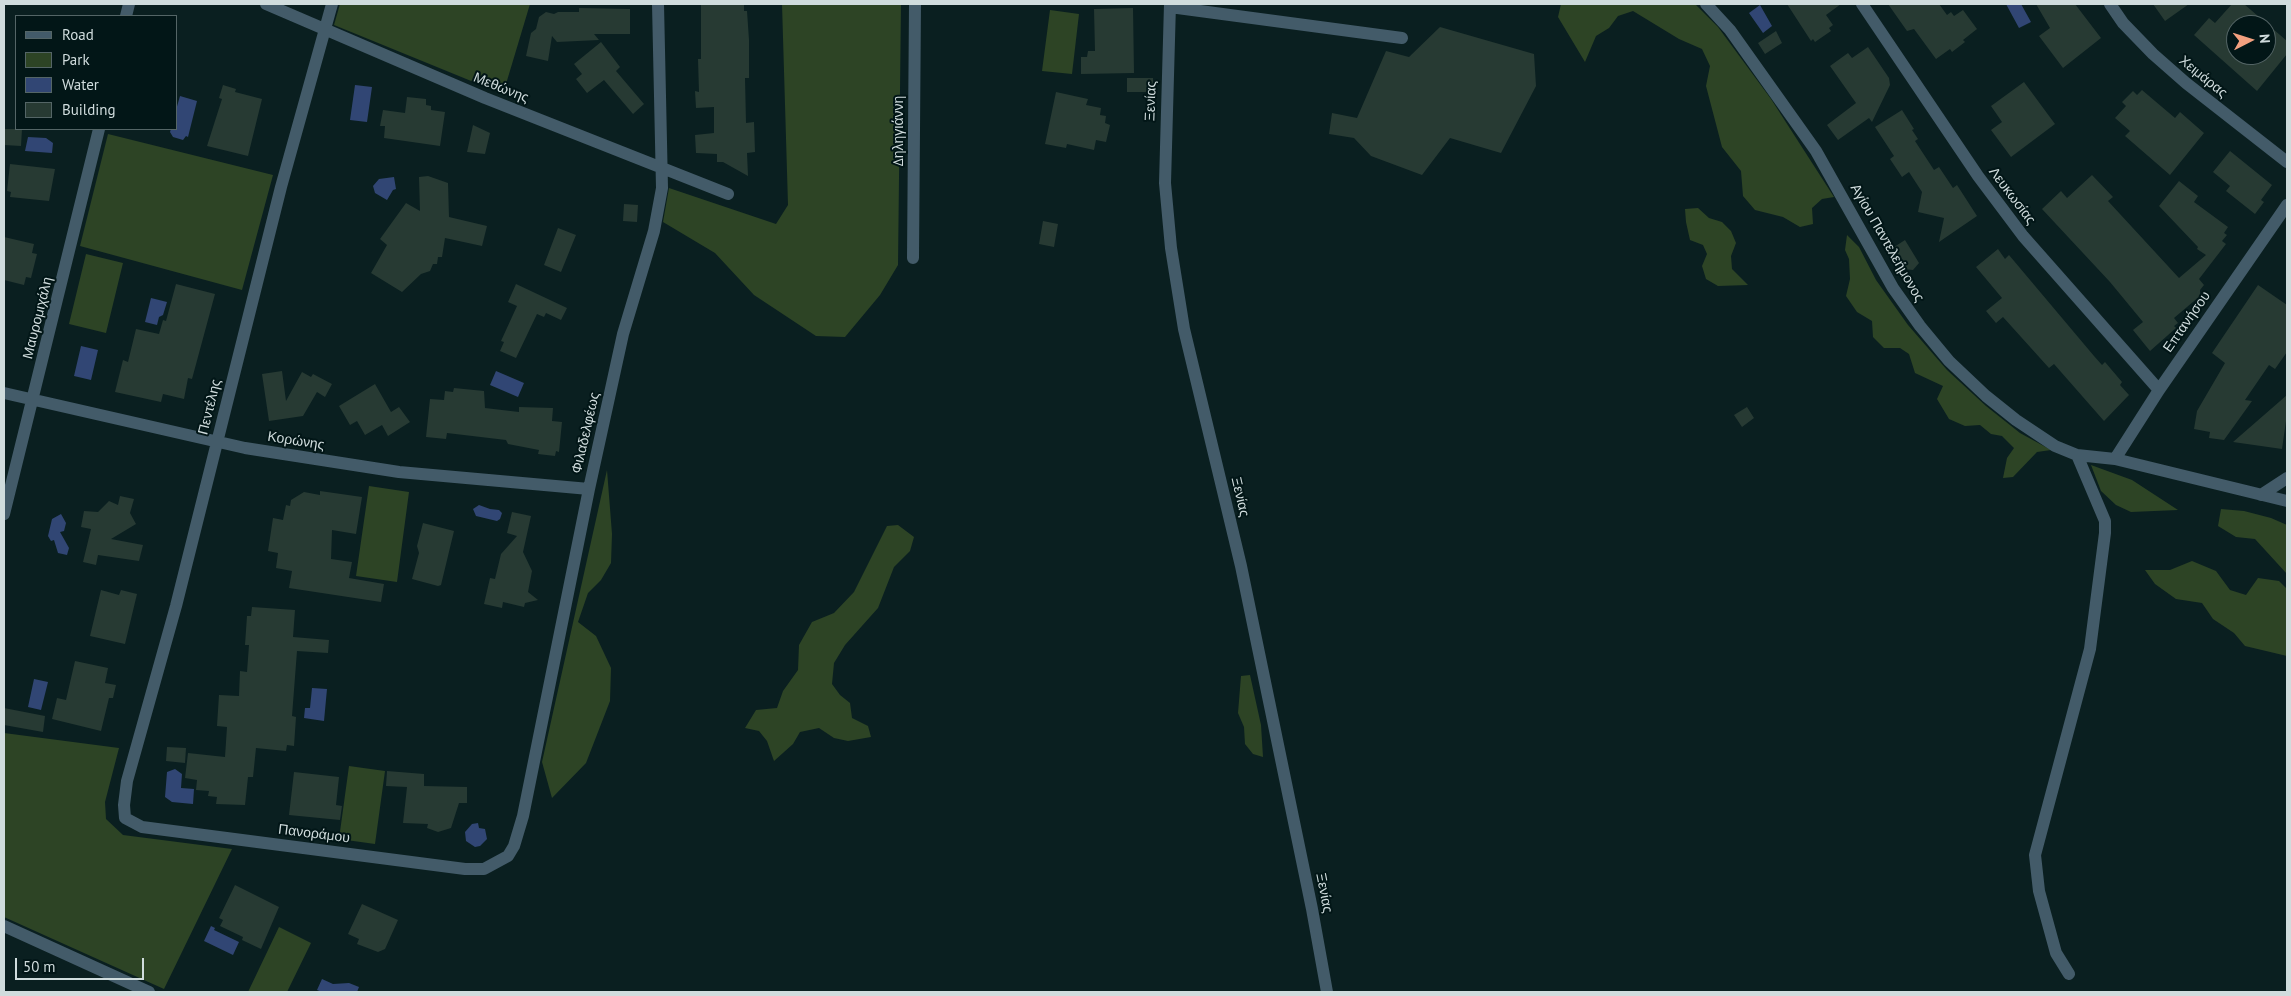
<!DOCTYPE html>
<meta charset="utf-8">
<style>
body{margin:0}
#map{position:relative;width:2291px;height:996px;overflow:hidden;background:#0a1f20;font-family:"PT Sans",sans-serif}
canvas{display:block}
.frame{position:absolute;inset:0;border:5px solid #d0dcdd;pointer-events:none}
.legend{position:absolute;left:15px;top:15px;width:162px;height:115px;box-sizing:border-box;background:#021617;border:1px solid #546566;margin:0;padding:6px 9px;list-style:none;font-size:15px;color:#d0dcdd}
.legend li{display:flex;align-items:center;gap:10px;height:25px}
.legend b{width:25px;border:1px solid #546566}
.north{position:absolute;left:2226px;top:15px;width:50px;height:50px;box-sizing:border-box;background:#021617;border:1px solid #546566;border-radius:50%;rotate:85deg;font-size:14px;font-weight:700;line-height:20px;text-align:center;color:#d0dcdd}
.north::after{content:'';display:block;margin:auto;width:18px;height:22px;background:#f2a07f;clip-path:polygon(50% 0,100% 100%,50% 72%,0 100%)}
.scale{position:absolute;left:15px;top:958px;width:129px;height:22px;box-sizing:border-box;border:2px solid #d0dcdd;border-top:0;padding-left:6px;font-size:15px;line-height:18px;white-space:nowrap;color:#d0dcdd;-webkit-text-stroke:4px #021617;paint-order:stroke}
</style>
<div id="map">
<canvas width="2291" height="996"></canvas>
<div class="frame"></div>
<ul class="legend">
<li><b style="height:6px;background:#435b69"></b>Road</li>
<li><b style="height:14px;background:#2d4425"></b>Park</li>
<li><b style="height:14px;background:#314674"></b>Water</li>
<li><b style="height:14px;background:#273a33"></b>Building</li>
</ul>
<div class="north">N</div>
<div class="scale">50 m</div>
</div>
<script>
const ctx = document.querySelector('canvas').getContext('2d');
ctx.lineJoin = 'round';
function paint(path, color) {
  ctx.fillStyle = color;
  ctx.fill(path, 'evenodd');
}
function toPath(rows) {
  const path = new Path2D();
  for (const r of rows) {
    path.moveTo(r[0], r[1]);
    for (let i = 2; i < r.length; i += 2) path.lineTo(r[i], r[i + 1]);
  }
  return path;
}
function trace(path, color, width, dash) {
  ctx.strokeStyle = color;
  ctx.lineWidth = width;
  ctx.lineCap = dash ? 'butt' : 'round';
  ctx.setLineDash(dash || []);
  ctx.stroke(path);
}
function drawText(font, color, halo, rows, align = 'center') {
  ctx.font = font + ' "PT Sans",sans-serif';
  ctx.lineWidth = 4;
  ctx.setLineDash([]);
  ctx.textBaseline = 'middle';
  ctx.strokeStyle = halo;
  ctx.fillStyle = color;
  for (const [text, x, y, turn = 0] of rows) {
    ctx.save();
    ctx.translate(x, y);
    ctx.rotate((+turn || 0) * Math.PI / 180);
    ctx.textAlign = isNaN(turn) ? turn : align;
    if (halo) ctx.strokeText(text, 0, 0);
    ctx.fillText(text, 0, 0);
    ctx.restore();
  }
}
const green = toPath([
 [340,4,530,4,503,94,334,25],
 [782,4,901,4,898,265,880,295,845,337,816,336,754,295,715,253,663,222,669,188,776,224,788,205],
 [1561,4,1695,4,1718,27,1771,99,1834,197,1822,199,1812,208,1813,224,1800,227,1783,217,1755,210,1743,196,1741,171,1722,147,1706,86,1710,66,1702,49,1679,39,1633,11,1618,16,1609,28,1596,36,1585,62,1558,17],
 [1050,10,1079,14,1072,74,1042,71],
 [108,134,273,175,242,290,80,246],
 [1698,208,1709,218,1722,222,1731,231,1736,243,1731,256,1732,269,1748,285,1718,286,1706,279,1702,266,1707,254,1703,245,1690,240,1686,222,1685,209],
 [1847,235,1859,247,1876,280,1908,325,1947,370,1986,406,2020,433,2051,450,2037,452,2013,477,2003,478,2007,458,2014,448,2002,436,1991,434,1980,425,1965,426,1949,419,1937,399,1943,386,1915,373,1909,354,1900,348,1884,348,1873,337,1872,321,1857,312,1846,296,1850,279,1849,259,1845,250],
 [86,254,123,263,106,333,69,324],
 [2091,465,2132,480,2178,510,2131,512,2116,505,2101,491],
 [607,470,612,534,611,563,601,580,588,593,578,622,596,636,611,668,610,701,586,763,552,798,542,762],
 [369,486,409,492,397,582,356,576],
 [2221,509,2244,511,2271,518,2287,525,2287,574,2255,539,2236,537,2218,526],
 [898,525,914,537,910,551,894,567,878,608,845,645,834,663,832,684,840,695,850,703,852,718,868,726,871,737,848,741,834,738,819,728,800,732,793,744,774,761,767,741,759,731,745,728,756,710,777,708,783,691,798,670,799,645,812,622,834,613,854,592,887,526],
 [2192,561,2216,571,2230,590,2246,595,2258,578,2279,581,2287,589,2287,656,2245,646,2234,633,2213,619,2202,603,2176,599,2155,584,2145,570,2170,570],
 [1250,675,1261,725,1263,757,1253,754,1245,744,1244,727,1238,713,1241,676],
 [4,733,119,748,105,802,106,819,123,835,232,849,164,989,4,917],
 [349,766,385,771,375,844,339,839],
 [279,927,311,943,287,992,248,992]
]);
const water = toPath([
 [2006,4,2021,4,2031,22,2019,28],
 [1760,5,1772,26,1763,33,1749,13],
 [355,85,372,87,367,122,350,120],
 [180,96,197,101,188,137,186,136,183,140,173,137,170,132,171,129,176,129,176,110],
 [28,137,46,138,53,143,52,153,25,151],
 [394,177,396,189,393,190,387,200,375,193,373,186,379,179],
 [151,298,167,302,163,315,159,317,157,325,145,322],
 [81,346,98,350,91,380,74,376],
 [496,371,524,383,518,397,490,385],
 [479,505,490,509,499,510,502,513,500,519,497,521,476,516,473,509],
 [61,514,66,523,64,531,60,532,69,548,67,555,58,553,54,540,51,541,48,536,52,519],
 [34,679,48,682,41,710,28,707],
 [312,688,327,689,324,721,304,718,305,708,310,708],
 [175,769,182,774,181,788,194,789,193,804,172,802,165,797,167,772],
 [478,823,479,828,485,829,487,839,480,846,475,847,466,841,465,832,472,824],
 [211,926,215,928,214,930,239,942,233,955,204,941],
 [322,979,333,984,349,983,359,987,357,992,322,992,317,990]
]);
const building = toPath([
 [701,4,744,5,744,11,747,11,749,40,749,78,745,78,746,123,754,122,755,152,747,153,748,176,723,162,717,162,717,154,696,153,695,135,714,133,714,107,696,108,695,91,699,92,698,59,701,59],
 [1787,4,1841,4,1826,15,1833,25,1829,28,1831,31,1815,42,1813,39,1811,41],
 [1888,4,1939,4,1947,15,1951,12,1954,16,1963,10,1977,29,1963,40,1965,42,1952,52,1950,49,1936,59,1914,29,1907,31],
 [2036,4,2075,4,2101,38,2063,68,2039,36,2050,28],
 [2153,4,2189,4,2165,21],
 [2232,4,2244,4,2287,41,2287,54,2257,91,2194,35,2209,18,2215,23],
 [2236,25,2266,25,2266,55,2236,55],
 [579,8,630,9,630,34,594,34,599,40,557,42,552,36,548,61,526,56,531,33,536,29,539,17,546,12,554,14,558,12,579,12],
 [1133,8,1134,73,1081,74,1081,57,1087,57,1088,51,1095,51,1094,9],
 [1440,27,1534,54,1536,86,1501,153,1450,138,1422,175,1371,156,1354,138,1329,134,1332,113,1357,118,1386,51,1409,57],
 [1776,31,1782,43,1765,54,1758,43],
 [601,42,620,67,616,71,644,104,633,114,604,80,587,93,576,79,582,74,574,64],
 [1868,47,1889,78,1890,85,1872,122,1869,118,1838,140,1827,125,1856,103,1830,66,1848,53,1852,58],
 [1127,78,1153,78,1153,92,1127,92],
 [2024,82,2055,124,2011,157,1991,130,2002,122,1991,106],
 [223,85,236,89,235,92,262,99,248,156,207,146,222,99,219,98],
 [2142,90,2175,118,2180,112,2204,133,2170,175,2125,136,2130,131,2115,118,2126,106,2122,102,2133,91,2137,95],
 [1056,92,1088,99,1086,105,1101,108,1100,115,1106,116,1105,123,1110,125,1106,142,1096,140,1094,150,1067,144,1066,148,1045,144],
 [407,97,426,99,426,105,431,106,431,110,445,112,440,146,384,138,385,126,380,126,383,110,405,113],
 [1902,110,1914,129,1912,130,1918,139,1915,141,1934,170,1939,167,1953,188,1957,185,1977,216,1939,242,1944,218,1918,212,1922,192,1909,172,1902,177,1890,159,1894,156,1875,127],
 [473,125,490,133,485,154,467,152],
 [4,129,22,129,21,146,4,145],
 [2230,151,2272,185,2261,200,2264,202,2255,214,2226,191,2230,186,2213,172],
 [10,164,55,169,49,201,10,197,11,192,7,191],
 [2092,175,2113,197,2108,201,2179,278,2206,255,2197,249,2198,247,2159,206,2179,181,2198,196,2194,202,2228,227,2224,233,2227,235,2222,241,2226,244,2199,279,2204,285,2200,290,2200,296,2174,318,2178,323,2174,326,2176,328,2150,351,2133,330,2143,322,2110,282,2042,209,2061,191,2067,198],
 [428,176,448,183,449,217,487,226,482,246,445,238,442,257,438,257,437,264,433,264,430,271,421,274,402,292,371,273,387,245,380,239,406,203,420,211,419,177],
 [624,204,638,205,637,222,623,221],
 [1043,221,1058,224,1054,247,1039,244],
 [558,228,576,235,561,272,544,265],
 [4,237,34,244,32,253,37,254,31,278,26,277,24,285,4,280],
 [1905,240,1919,263,1913,270,1903,269,1891,249],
 [1998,249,2005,259,2009,255,2094,356,2102,365,2105,362,2122,382,2120,385,2129,395,2104,421,2054,364,2049,368,2003,317,1996,323,1986,311,2002,298,1976,267],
 [176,284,215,294,192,379,188,378,184,399,163,394,161,402,115,392,123,360,128,362,136,329,159,334,163,320,166,321],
 [516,284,567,308,561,320,546,313,544,317,537,314,516,358,500,351,504,342,501,341,517,306,508,302],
 [2258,285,2287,305,2287,352,2275,369,2269,365,2245,400,2252,401,2224,440,2209,438,2210,432,2194,429,2197,411,2225,363,2212,353],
 [282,371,286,401,302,372,311,377,313,374,332,384,325,397,317,392,303,416,269,421,262,374],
 [375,384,391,412,399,407,410,422,388,436,382,425,365,435,357,421,350,425,339,406],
 [454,388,484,391,485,408,519,412,519,407,553,408,552,421,562,422,559,452,556,451,555,456,538,454,539,450,508,444,506,440,447,433,446,439,426,437,430,399,444,400,445,391,453,392],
 [2287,395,2287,414,2282,449,2233,442],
 [1747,407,1754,418,1742,427,1734,415],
 [320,491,362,497,356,534,332,530,331,559,352,562,349,578,384,584,381,602,289,588,292,571,276,568,278,553,268,551,273,518,283,520,286,505,290,506,291,500,304,492,320,495],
 [120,496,134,499,130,513,136,524,111,539,143,545,139,561,98,555,96,565,83,562,91,529,81,527,84,511,98,512,109,501,118,505],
 [512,512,531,516,523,552,532,571,528,592,538,600,525,603,524,607,503,602,502,608,484,604,490,578,495,579,501,554,517,536,507,533],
 [423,523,454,531,441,585,438,586,412,579,419,553,417,546],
 [101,590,119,595,121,590,137,594,125,644,90,636],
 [252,607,295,610,293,637,329,640,328,653,297,651,292,716,296,717,294,746,287,745,286,751,256,748,253,777,248,777,245,805,216,804,217,797,208,796,209,791,196,790,197,780,185,778,188,753,225,757,227,727,217,726,219,695,239,696,240,671,247,672,249,645,245,645,247,616,251,616],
 [75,661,108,668,105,683,116,685,113,698,109,698,101,731,52,719,57,698,66,700],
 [4,708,45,716,43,732,4,725],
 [167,747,186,748,185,763,166,761],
 [387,771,424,774,424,786,467,787,467,803,459,803,451,828,438,832,427,828,428,824,403,823,407,787,386,786],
 [294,772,339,777,336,805,342,806,340,820,289,815],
 [235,885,279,907,261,949,242,940,243,937,220,926,223,920,219,918],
 [362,904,398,920,385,949,378,952,357,944,359,939,348,934]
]);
const minor = toPath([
 [266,4,485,98,728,194],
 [332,4,281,187,176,606,127,781,124,805,125,818,142,827,465,869,484,869,508,856,514,846,523,816,589,489,623,334,654,231,662,188,658,4],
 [1170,4,1165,183,1171,248,1184,329,1241,566,1312,909,1327,992],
 [1706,4,1730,30,1816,151,1893,288,1920,326,1949,361,1986,396,2016,420,2055,446,2077,455,2115,459,2287,501],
 [1862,4,1978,176,2023,236,2159,390],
 [2110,4,2123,23,2153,54,2186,83,2287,162],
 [1170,7,1402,38],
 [126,16,129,4],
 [913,258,915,4],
 [4,393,245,448,399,472,589,489],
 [2115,459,2159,390,2287,205],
 [2261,495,2287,478],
 [4,514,99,129],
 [4,926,149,992],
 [2069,974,2056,953,2039,891,2035,855,2090,649,2105,533,2105,521,2077,455]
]);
const streetNames = [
 ["Χειμάρας",2203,77,39],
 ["Μεθώνης",501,88,22],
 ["Ξενίας",1151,101,-88],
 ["Δηληγιάννη",899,131,-90],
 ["Λευκωσίας",2012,196,53],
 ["Αγίου Παντελεήμονος",1887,243,60],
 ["Μαυρομιχάλη",38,318,-76],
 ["Επτανήσου",2187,322,-55],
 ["Πεντέλης",210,407,-76],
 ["Φιλαδελφέως",586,433,-77],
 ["Κορώνης",296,441,9],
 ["Ξενίας",1240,497,77],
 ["Πανοράμου",314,834,7],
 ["Ξενίας",1324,893,79]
];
paint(green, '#2d4425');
paint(water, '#314674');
paint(building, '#273a33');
trace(minor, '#435b69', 12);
drawText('14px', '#d0dcdd', '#021617', streetNames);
</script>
